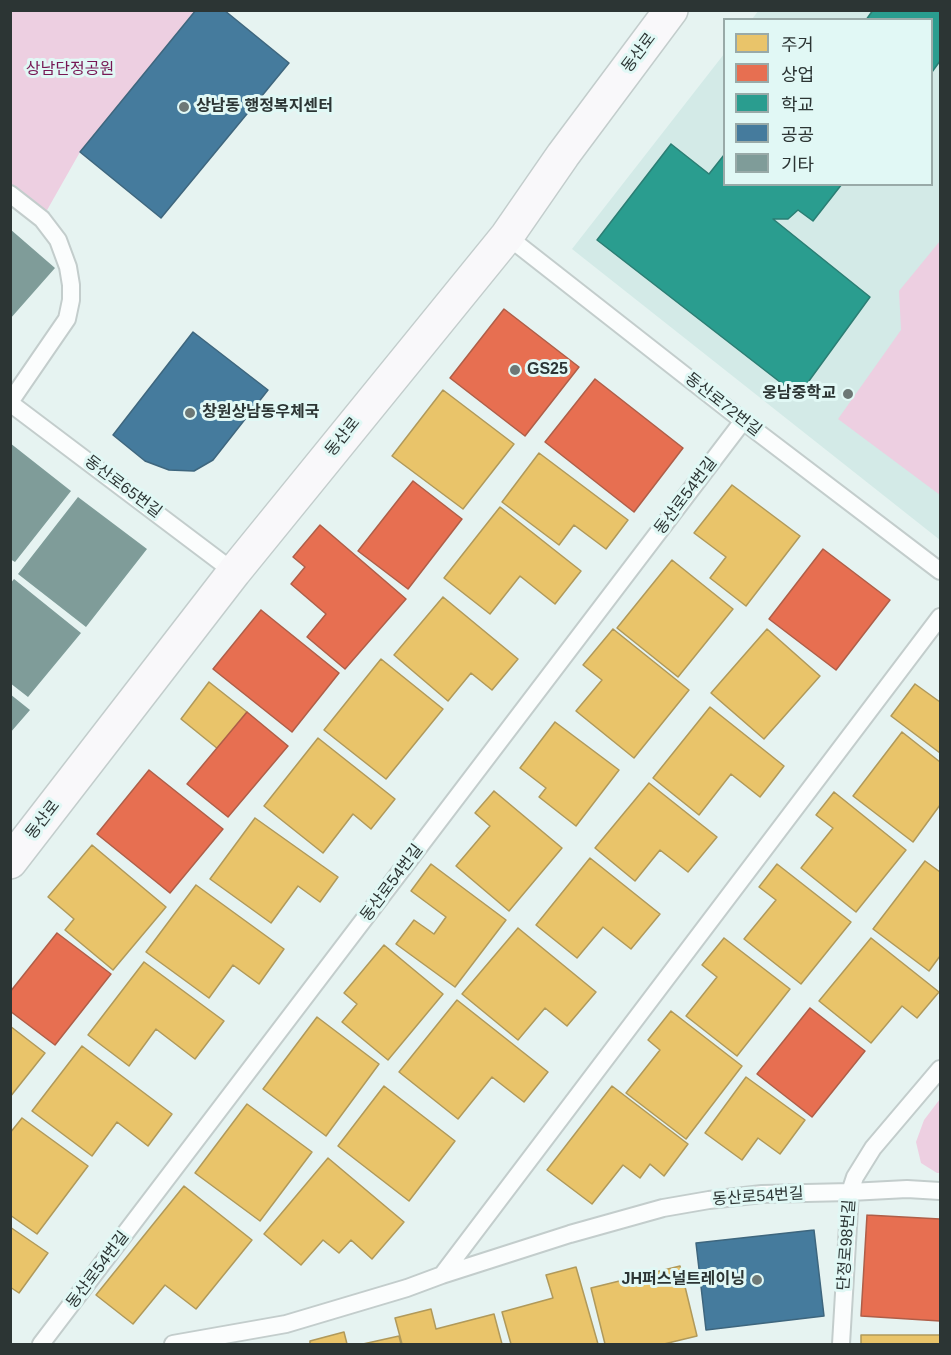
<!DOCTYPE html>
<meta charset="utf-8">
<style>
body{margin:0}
#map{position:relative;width:951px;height:1355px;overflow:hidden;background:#e6f3f1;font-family:Helvetica,"Noto Sans KR",sans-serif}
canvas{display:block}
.frame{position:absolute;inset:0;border:12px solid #2c3534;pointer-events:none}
.legend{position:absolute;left:723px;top:18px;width:210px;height:168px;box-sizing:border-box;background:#e1f8f5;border:2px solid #99aaa8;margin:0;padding:8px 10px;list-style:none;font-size:18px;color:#2c3534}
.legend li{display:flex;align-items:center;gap:12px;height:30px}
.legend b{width:30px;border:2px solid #99aaa8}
</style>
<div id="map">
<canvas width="951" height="1355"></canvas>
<div class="frame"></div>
<ul class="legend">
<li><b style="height:16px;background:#e9c46a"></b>주거</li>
<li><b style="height:16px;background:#e76f51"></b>상업</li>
<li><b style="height:16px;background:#2a9d8f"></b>학교</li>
<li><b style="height:16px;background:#457b9d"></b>공공</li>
<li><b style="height:16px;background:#7f9c99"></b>기타</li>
</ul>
</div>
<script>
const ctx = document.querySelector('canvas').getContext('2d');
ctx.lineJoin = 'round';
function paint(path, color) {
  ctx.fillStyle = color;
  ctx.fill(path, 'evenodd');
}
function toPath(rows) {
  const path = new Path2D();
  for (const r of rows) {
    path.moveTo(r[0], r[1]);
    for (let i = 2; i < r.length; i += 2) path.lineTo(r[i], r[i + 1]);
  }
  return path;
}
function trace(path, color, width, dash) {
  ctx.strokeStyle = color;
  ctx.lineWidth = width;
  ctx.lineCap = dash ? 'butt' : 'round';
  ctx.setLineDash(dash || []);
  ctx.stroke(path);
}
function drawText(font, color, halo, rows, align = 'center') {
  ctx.font = font + ' Helvetica,"Noto Sans KR",sans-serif';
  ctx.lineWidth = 6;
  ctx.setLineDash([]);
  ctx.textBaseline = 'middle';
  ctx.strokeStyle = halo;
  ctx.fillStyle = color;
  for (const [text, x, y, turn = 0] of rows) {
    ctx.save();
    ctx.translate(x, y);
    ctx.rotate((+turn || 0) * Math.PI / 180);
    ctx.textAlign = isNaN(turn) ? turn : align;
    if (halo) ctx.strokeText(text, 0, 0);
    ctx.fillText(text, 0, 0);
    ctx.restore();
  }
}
const built = toPath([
 [759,10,940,11,940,540,572,249,724,54,724,184,932,184,932,20,752,19]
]);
const green = toPath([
 [10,11,196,11,80,152,42,219,11,194],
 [940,241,940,495,838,419,901,330,899,291],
 [940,1099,940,1173,937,1173,921,1163,916,1142,924,1120]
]);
const homes = toPath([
 [443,390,514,444,463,509,392,456,443,390],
 [539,453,628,520,606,549,574,525,559,545,502,502,539,453],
 [732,485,800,536,746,606,710,578,726,557,694,533,732,485],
 [500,507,581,571,555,604,520,576,490,614,444,578,500,507],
 [672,560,733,609,678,677,617,628,672,560],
 [443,597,518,659,492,690,471,673,448,701,394,655,443,597],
 [613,629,689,690,634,758,576,711,602,680,583,665,613,629],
 [767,629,820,676,764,739,711,693,767,629],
 [381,659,443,709,386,779,324,730,381,659],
 [209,682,247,712,218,749,181,719,209,682],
 [915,684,940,702,940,753,891,716,915,684],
 [710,707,784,766,760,797,731,774,699,815,653,778,710,707],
 [555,722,619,770,576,826,539,797,546,788,520,768,555,722],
 [902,732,940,762,940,805,913,842,853,796,902,732],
 [318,738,395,799,371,829,353,814,323,853,264,806,318,738],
 [649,783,717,837,688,872,660,850,635,881,595,848,649,783],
 [494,791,562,848,509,911,456,866,490,826,475,813,494,791],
 [834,792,906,850,856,912,801,868,833,828,816,815,834,792],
 [255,818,338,877,320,902,298,886,271,923,210,879,255,818],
 [92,845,166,907,113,970,65,930,74,919,48,897,92,845],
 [590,858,660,914,631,949,603,927,577,958,536,925,590,858],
 [925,861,940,872,940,956,929,971,873,929,925,861],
 [431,864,506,920,455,987,396,944,414,920,434,934,446,917,411,891,431,864],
 [777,864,851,922,801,984,744,939,776,900,759,887,777,864],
 [196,885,284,949,259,984,233,965,209,998,146,952,196,885],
 [518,928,596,992,567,1026,545,1008,518,1040,462,994,518,928],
 [724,938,790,989,737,1056,686,1016,717,977,702,965,724,938],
 [871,938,939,992,917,1018,902,1006,871,1043,819,1001,871,938],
 [384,945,443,994,388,1060,342,1022,357,1004,344,993,384,945],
 [144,962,224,1021,195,1059,156,1029,129,1066,88,1035,144,962],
 [457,1000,548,1072,524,1102,492,1077,458,1119,399,1072,457,1000],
 [671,1011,742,1066,686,1139,626,1093,660,1050,648,1040,671,1011],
 [317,1017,379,1064,326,1136,263,1089,317,1017],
 [10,1026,45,1053,10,1097,10,1026],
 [82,1046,172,1114,148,1146,117,1122,92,1156,32,1111,82,1046],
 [746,1077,805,1120,780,1154,758,1138,742,1160,705,1133,746,1077],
 [384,1086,455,1141,409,1201,338,1146,384,1086],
 [612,1086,688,1144,664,1176,650,1164,640,1178,623,1165,592,1204,547,1170,612,1086],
 [247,1104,312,1152,260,1221,195,1173,247,1104],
 [22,1118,88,1166,37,1234,10,1215,10,1133,22,1118],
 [328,1158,404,1222,372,1259,351,1240,339,1253,323,1240,301,1265,264,1234,328,1158],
 [184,1186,252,1240,196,1309,165,1285,133,1324,96,1295,184,1186],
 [10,1227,48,1253,19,1293,10,1287,10,1227],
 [680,1266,697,1336,664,1344,605,1344,591,1288,680,1266],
 [576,1267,598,1344,511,1344,502,1312,553,1298,546,1275,576,1267],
 [431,1309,436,1329,494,1314,502,1344,402,1344,395,1318,431,1309],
 [344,1332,347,1344,310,1344,310,1341,344,1332],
 [861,1335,940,1335,940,1344,861,1344,861,1335],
 [399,1336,401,1344,363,1344,399,1336]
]);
const shops = toPath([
 [504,309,579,367,525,436,450,378,504,309],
 [595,379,683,448,634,512,545,442,595,379],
 [413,481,462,519,408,589,358,551,413,481],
 [320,525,406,599,345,669,307,637,326,614,291,584,305,567,293,557,320,525],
 [823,549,890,600,836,670,769,619,823,549],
 [261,610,339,673,292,732,213,669,261,610],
 [247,712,288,746,228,817,187,784,247,712],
 [149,770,223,829,170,893,97,834,149,770],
 [57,933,111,974,55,1045,10,1011,10,992,57,933],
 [810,1008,865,1051,812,1117,757,1074,810,1008],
 [867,1215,940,1219,940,1321,861,1316,867,1215]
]);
const schools = toPath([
 [873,10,940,10,940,61,932,72,932,20,866,20,873,10],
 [671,144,709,174,724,155,724,184,842,184,813,221,798,210,788,219,773,219,870,297,798,396,597,240,671,144]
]);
const public = toPath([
 [196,10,224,10,289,63,161,218,80,152,196,10],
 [193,332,268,390,213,460,194,471,169,470,145,461,113,435,193,332],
 [814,1230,824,1316,706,1330,696,1243,814,1230]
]);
const building = toPath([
 [10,229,55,268,10,319],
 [10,443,71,491,15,562,10,559],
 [78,497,147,549,86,627,18,574],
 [14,579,81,633,28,697,10,683,10,584],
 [10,694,30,710,10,733]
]);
const service = toPath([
 [10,194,42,219,58,240,68,267,71,285,71,300,67,319,10,402],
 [507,236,743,421,940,571],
 [10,403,234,572],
 [442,1275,940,617],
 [41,1344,743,421],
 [173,1344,286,1324,407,1288,442,1275,570,1234,663,1208,709,1200,762,1194,850,1192,907,1189,940,1191],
 [841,1344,850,1192,855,1177,873,1148,940,1069]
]);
const secondary = toPath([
 [10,862,234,572,507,236,563,155,671,10]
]);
const markers = [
 [184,107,6,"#6d7876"],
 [515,370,6,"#6d7876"],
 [848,394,6,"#6d7876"],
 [190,413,6,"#6d7876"],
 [757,1280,6,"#6d7876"]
];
const streetNames = [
 ["동산로",639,53,-53],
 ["동산로72번길",723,405,38],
 ["동산로",343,437,-51],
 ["동산로65번길",123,487,37],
 ["동산로54번길",686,496,-53],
 ["동산로",43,820,-52],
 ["동산로54번길",392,883,-53],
 ["동산로54번길",758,1197,-4],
 ["단정로98번길",847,1245,-86],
 ["동산로54번길",98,1270,-53]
];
const parkNames = [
 ["상남단정공원",70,70]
];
const poiNames = [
 ["상남동 행정복지센터",196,107],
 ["GS25",527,370],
 ["웅남중학교",836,394,"right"],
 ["창원상남동우체국",202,413],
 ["JH퍼스널트레이닝",745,1280,"right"]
];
paint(built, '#d3eae7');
paint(green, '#edcfe1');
paint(homes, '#e9c46a');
trace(homes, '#b0995a', 1.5);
paint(shops, '#e76f51');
trace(shops, '#af5e48', 1.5);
paint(schools, '#2a9d8f');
trace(schools, '#2b7e74', 1.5);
paint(public, '#457b9d');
trace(public, '#3e667e', 1.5);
paint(building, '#7f9c99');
trace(service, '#c3cdcc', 20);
trace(secondary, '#c3cdcc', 36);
trace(service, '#fbfdfd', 16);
trace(secondary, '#f9f8fa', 33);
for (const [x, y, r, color] of markers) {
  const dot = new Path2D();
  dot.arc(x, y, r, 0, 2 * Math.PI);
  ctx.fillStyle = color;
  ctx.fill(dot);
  trace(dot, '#e1f8f5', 2);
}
drawText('16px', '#2c3534', '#e1f8f5', streetNames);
drawText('16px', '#771754', '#e1f8f5', parkNames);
drawText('bold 16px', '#2c3534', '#e1f8f5', poiNames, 'left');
</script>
